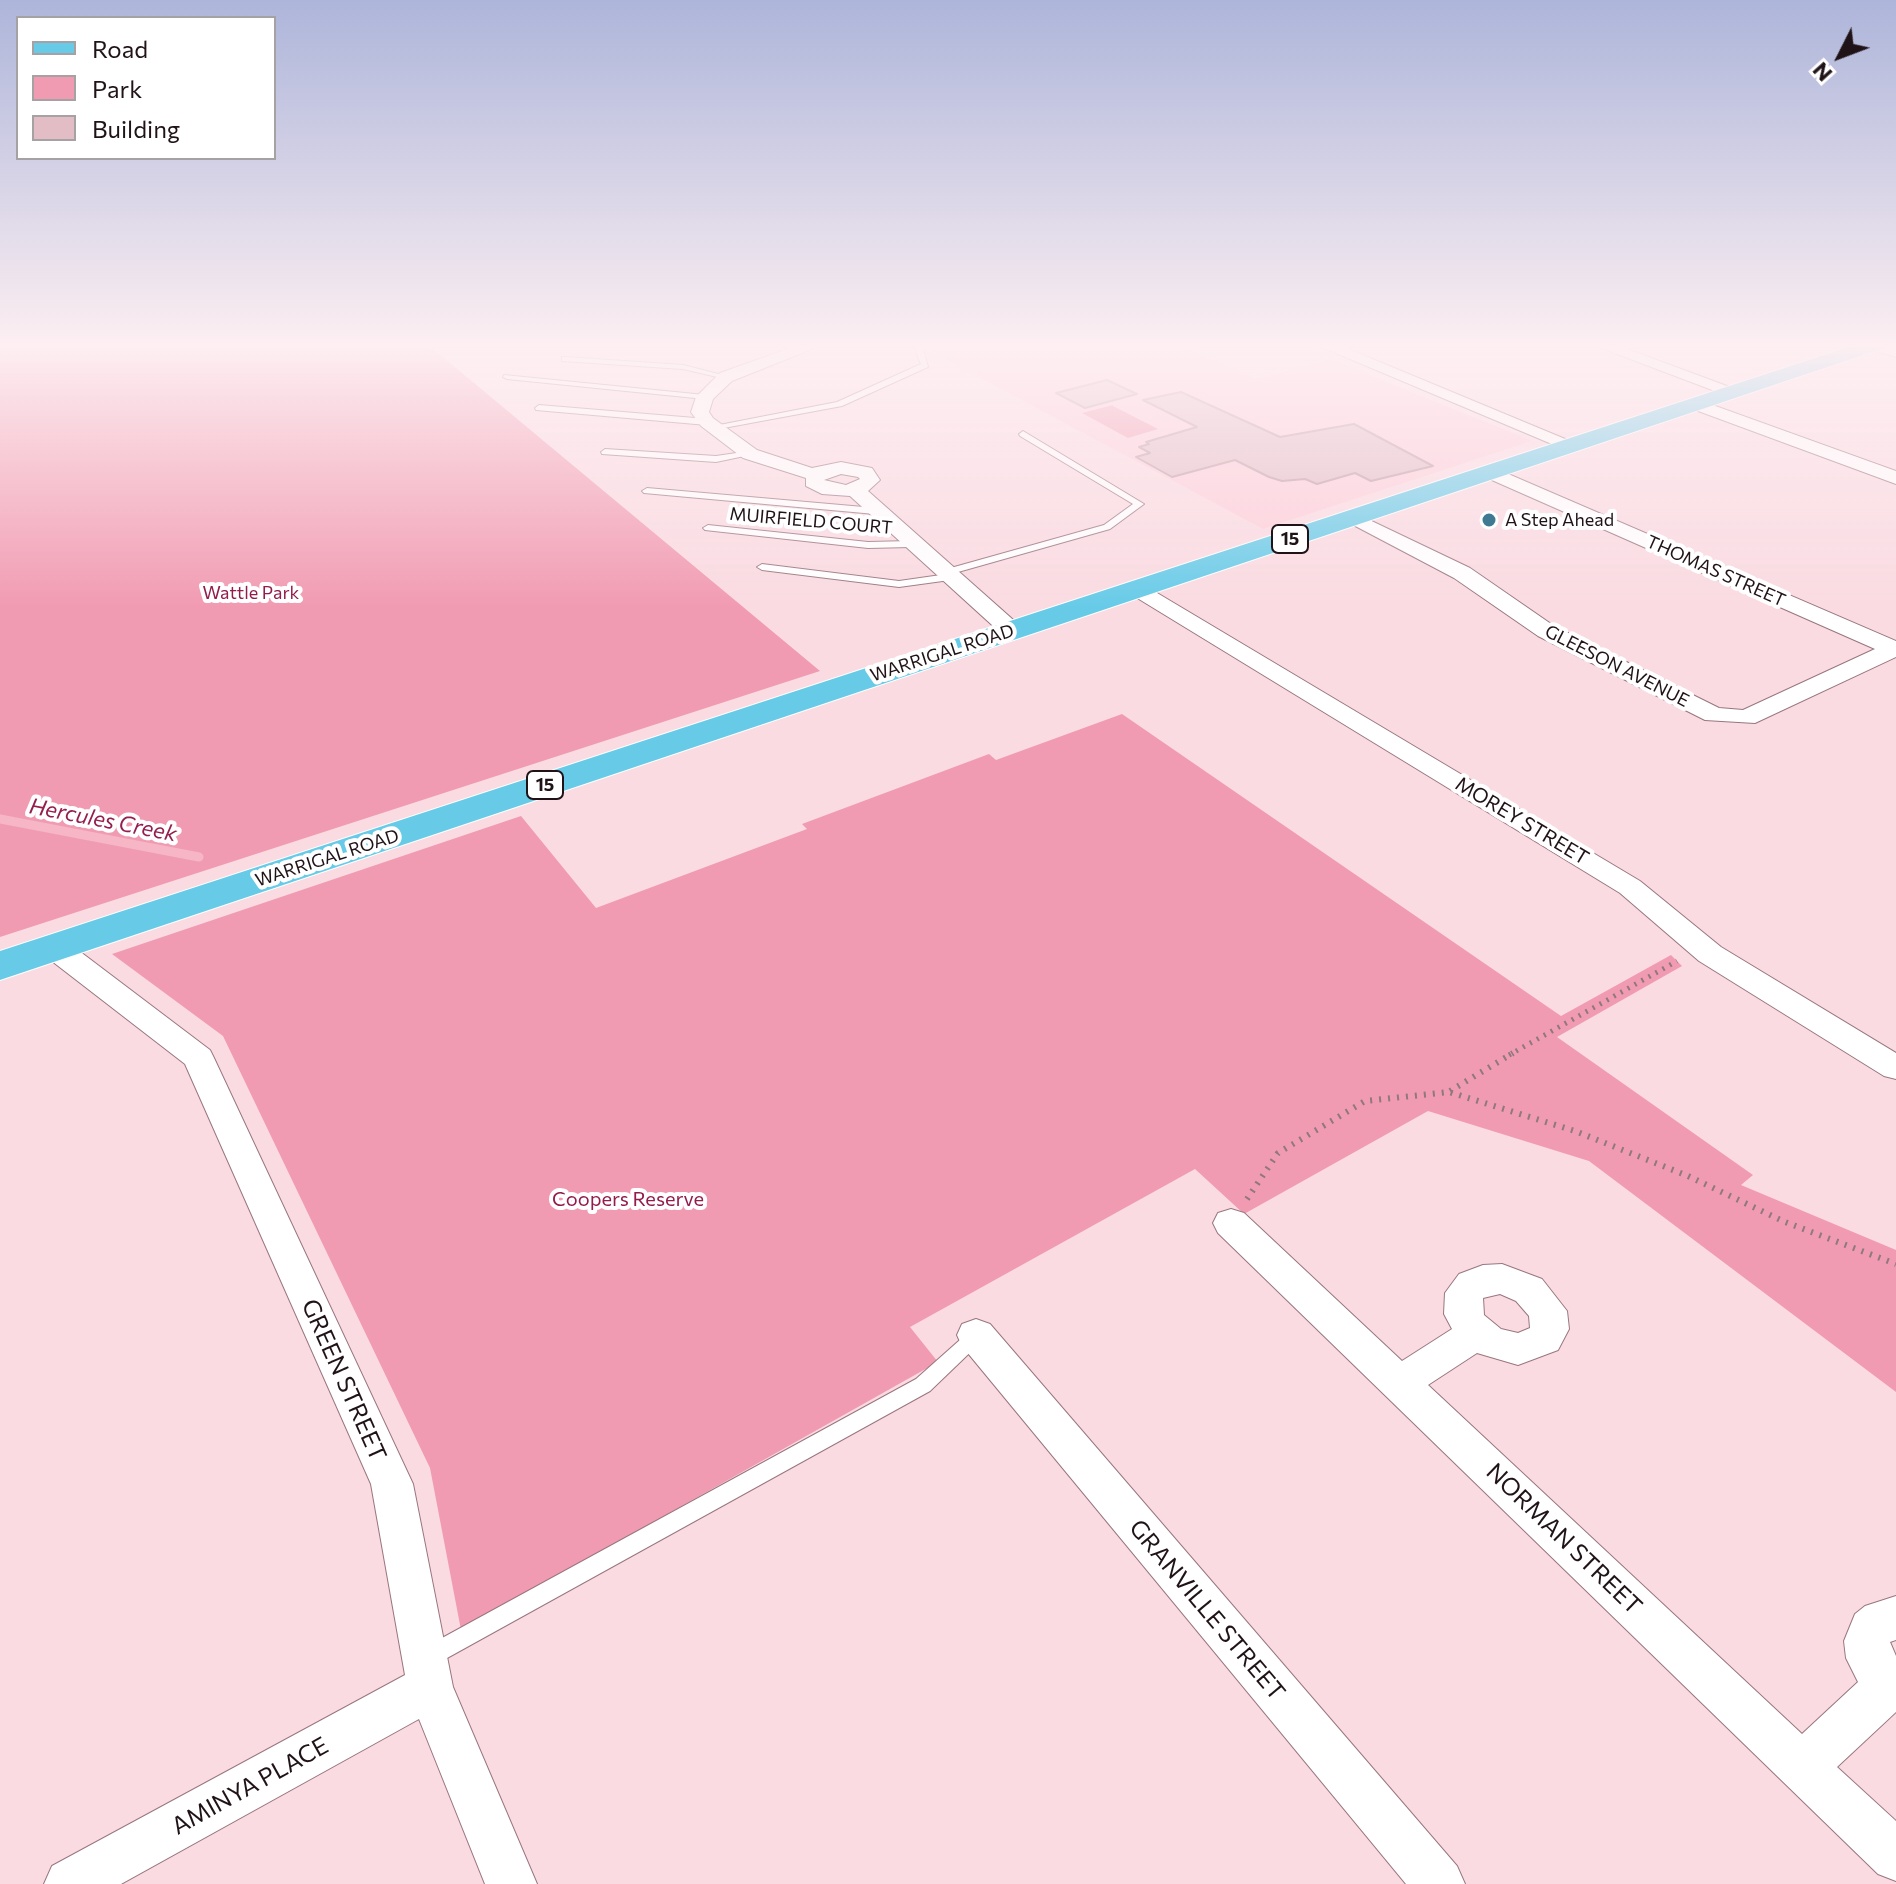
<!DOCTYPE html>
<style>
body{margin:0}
#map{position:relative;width:1896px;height:1884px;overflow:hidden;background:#fadbe2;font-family:Commissioner,sans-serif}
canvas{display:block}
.legend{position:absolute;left:16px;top:16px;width:260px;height:144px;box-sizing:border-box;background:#fff;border:2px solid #a6a1a2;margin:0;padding:10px 14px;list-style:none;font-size:24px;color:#201317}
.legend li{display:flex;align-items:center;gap:16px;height:40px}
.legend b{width:40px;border:2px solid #a6a1a2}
.north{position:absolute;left:1800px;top:16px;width:80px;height:80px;-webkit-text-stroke:6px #fff;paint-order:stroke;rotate:228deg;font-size:22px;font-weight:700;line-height:32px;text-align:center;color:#201317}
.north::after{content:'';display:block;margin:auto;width:28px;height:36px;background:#201317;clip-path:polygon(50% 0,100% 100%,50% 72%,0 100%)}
</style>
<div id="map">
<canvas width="1896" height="1884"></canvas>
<ul class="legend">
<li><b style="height:10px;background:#67cbe8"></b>Road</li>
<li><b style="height:22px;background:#f19bb2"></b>Park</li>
<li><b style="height:22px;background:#e2bdc6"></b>Building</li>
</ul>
<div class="north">N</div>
</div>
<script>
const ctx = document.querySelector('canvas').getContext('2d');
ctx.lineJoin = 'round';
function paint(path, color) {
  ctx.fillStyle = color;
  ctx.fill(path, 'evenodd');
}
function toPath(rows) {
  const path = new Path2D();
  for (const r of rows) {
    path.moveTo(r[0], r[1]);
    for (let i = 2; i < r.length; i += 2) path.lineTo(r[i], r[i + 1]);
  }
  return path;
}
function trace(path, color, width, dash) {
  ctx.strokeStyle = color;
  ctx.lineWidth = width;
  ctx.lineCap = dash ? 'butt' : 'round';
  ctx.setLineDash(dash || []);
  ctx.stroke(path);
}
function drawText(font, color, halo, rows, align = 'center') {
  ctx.font = font + ' Commissioner,sans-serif';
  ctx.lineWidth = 8;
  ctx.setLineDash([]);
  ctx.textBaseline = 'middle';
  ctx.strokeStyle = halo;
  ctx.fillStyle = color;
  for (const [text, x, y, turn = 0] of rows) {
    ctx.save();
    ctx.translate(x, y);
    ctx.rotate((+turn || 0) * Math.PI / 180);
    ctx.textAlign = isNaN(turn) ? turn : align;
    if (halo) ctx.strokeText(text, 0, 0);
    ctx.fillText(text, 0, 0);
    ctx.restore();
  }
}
const built = toPath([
 [938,343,1179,345,1257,379,1331,359,1532,441,1263,529,930,351,932,344]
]);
const green = toPath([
 [0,343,426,343,820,671,0,937],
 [1113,405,1113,406,1158,429,1128,438,1082,413],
 [1122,714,1561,1016,1671,955,1682,966,1557,1037,1753,1175,1741,1185,1896,1250,1896,1392,1589,1161,1428,1111,1244,1214,1195,1169,910,1327,938,1362,461,1630,430,1468,223,1036,112,954,521,816,596,908,807,829,802,824,989,754,996,760]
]);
const stream = toPath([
 [0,819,199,857]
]);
const building = toPath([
 [1107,380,1137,394,1085,408,1056,393,1107,380],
 [1181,392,1280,437,1354,424,1433,466,1371,481,1355,473,1317,484,1305,479,1282,481,1269,477,1235,460,1172,477,1136,457,1150,453,1139,447,1149,444,1146,442,1197,427,1143,400,1181,392]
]);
const pathFar1 = toPath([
 [1509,1055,1677,961]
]);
const path = toPath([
 [1450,1091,1513,1053],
 [1247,1199,1278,1153,1365,1101,1449,1092,1575,1131,1688,1176,1785,1222,1896,1264]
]);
const lane = toPath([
 [920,343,928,343,923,349,928,367,842,406,713,430,709,427,837,402,921,364,915,349,920,343],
 [565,357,683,365,730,377,726,379,683,369,562,361,562,357,565,357],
 [504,375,705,395,709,397,705,399,507,379,503,377,504,375],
 [539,405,707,419,711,422,707,425,536,410,535,408,539,405],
 [1023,431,1144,504,1110,529,951,574,955,577,950,580,899,587,762,570,757,567,762,564,899,581,941,575,940,571,1104,525,1133,504,1020,436,1019,434,1023,431],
 [605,449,716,456,750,451,754,454,716,462,602,454,601,452,605,449],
 [647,488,875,508,880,511,875,514,644,493,642,491,647,488],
 [708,525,868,542,911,541,916,544,911,547,868,548,705,530,703,528,708,525],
 [976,1329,982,1331,985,1336,982,1341,930,1391,438,1663,430,1666,422,1663,419,1656,422,1649,916,1379,970,1331,976,1329]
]);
const street = toPath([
 [804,343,827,343,732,381,713,399,709,412,713,418,757,450,812,468,841,462,872,468,880,480,868,491,1019,625,1022,630,1019,635,1003,635,850,496,822,494,806,486,806,478,743,458,701,426,691,412,696,397,720,373,804,343],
 [841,474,858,477,860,479,846,485,824,480,841,474],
 [1312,343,1334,343,1582,446,1573,452,1566,450,1312,343],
 [1588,343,1611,343,1743,392,1734,397,1728,396,1588,343],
 [1870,343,1896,347,1896,357,1870,349,1870,343],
 [1696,399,1896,471,1896,484,1690,408,1687,404,1696,399],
 [1492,467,1896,641,1896,657,1755,723,1705,720,1538,636,1454,578,1342,519,1352,513,1359,515,1470,568,1554,626,1719,708,1743,710,1875,649,1485,477,1482,473,1485,469,1492,467],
 [1137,581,1640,881,1721,947,1896,1053,1896,1079,1884,1076,1699,961,1620,893,1129,593,1126,588,1137,581],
 [55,938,66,941,210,1050,214,1058,413,1484,453,1687,537,1884,485,1884,419,1719,121,1884,44,1884,52,1866,405,1675,371,1484,185,1064,44,955,40,948,44,941,55,938],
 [1231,1209,1244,1213,1402,1361,1452,1329,1444,1314,1445,1293,1459,1274,1483,1265,1502,1264,1542,1279,1567,1311,1569,1329,1558,1350,1518,1365,1477,1353,1428,1385,1802,1734,1858,1682,1846,1658,1844,1641,1855,1614,1865,1606,1896,1596,1896,1640,1890,1642,1896,1656,1896,1712,1837,1767,1896,1821,1896,1881,1878,1874,1218,1233,1213,1223,1218,1213,1231,1209],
 [1500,1294,1516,1301,1529,1316,1530,1328,1518,1333,1501,1329,1484,1315,1483,1298,1500,1294],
 [976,1319,990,1324,1457,1866,1465,1884,1406,1884,962,1346,957,1335,962,1324,976,1319]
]);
const primary = toPath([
 [1861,343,1896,344,0,980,0,951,1861,343]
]);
const markers = [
 [1489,520,8,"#3f7a92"]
];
const farPoinames = [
 ["A Step Ahead",1505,520]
];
const farStreetnames = [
 ["MUIRFIELD COURT",811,521,5],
 ["THOMAS STREET",1716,571,24],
 ["WARRIGAL ROAD",942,653,-18],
 ["GLEESON AVENUE",1617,666,27],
 ["WARRIGAL ROAD",327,858,-18]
];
const shields = [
 [1290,539,36],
 [545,785,36]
];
const shieldNames = [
 ["15",1290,539],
 ["15",545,785]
];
const farParknames = [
 ["Wattle Park",251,593]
];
const streetNames = [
 ["MOREY STREET",1522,821,31]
];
const parkNames = [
 ["Coopers Reserve",628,1199]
];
const waterNames = [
 ["Hercules Creek",103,820,11]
];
const nearStreetnames = [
 ["GREEN STREET",344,1380,66],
 ["NORMAN STREET",1564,1539,44],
 ["GRANVILLE STREET",1207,1610,50],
 ["AMINYA PLACE",250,1786,-29]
];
paint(built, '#fdceda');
paint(green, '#f19bb2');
trace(stream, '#f6b6c6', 9);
paint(building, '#e2bdc6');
trace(building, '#c09ca4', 2);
trace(lane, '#99767f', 2);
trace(street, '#99767f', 2);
trace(primary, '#fff', 2);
trace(pathFar1, '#8f787e', 5, [2, 6]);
trace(path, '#8f787e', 6, [2, 7]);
paint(lane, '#fff');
paint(street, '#fff');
paint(primary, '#67cbe8');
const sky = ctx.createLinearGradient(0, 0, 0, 607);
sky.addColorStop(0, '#adb5da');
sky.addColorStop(0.57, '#fdeff2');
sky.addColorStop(1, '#fdeff200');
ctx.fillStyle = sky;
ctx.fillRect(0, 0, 1896, 607);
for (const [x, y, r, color] of markers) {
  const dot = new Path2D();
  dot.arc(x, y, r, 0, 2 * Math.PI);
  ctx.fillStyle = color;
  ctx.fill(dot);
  trace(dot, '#fff', 3);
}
drawText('18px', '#201317', '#fff', farPoinames, 'left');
drawText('18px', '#201317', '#fff', farStreetnames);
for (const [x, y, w] of shields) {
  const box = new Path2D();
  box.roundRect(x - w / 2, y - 14, w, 28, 6);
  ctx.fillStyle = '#fff';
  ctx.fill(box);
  trace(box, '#201317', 2);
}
drawText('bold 18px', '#201317', null, shieldNames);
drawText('18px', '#931c4c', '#fff', farParknames);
drawText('20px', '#201317', '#fff', streetNames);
drawText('20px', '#931c4c', '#fff', parkNames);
drawText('italic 22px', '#951e4e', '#fff', waterNames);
drawText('24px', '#201317', '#fff', nearStreetnames);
</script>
